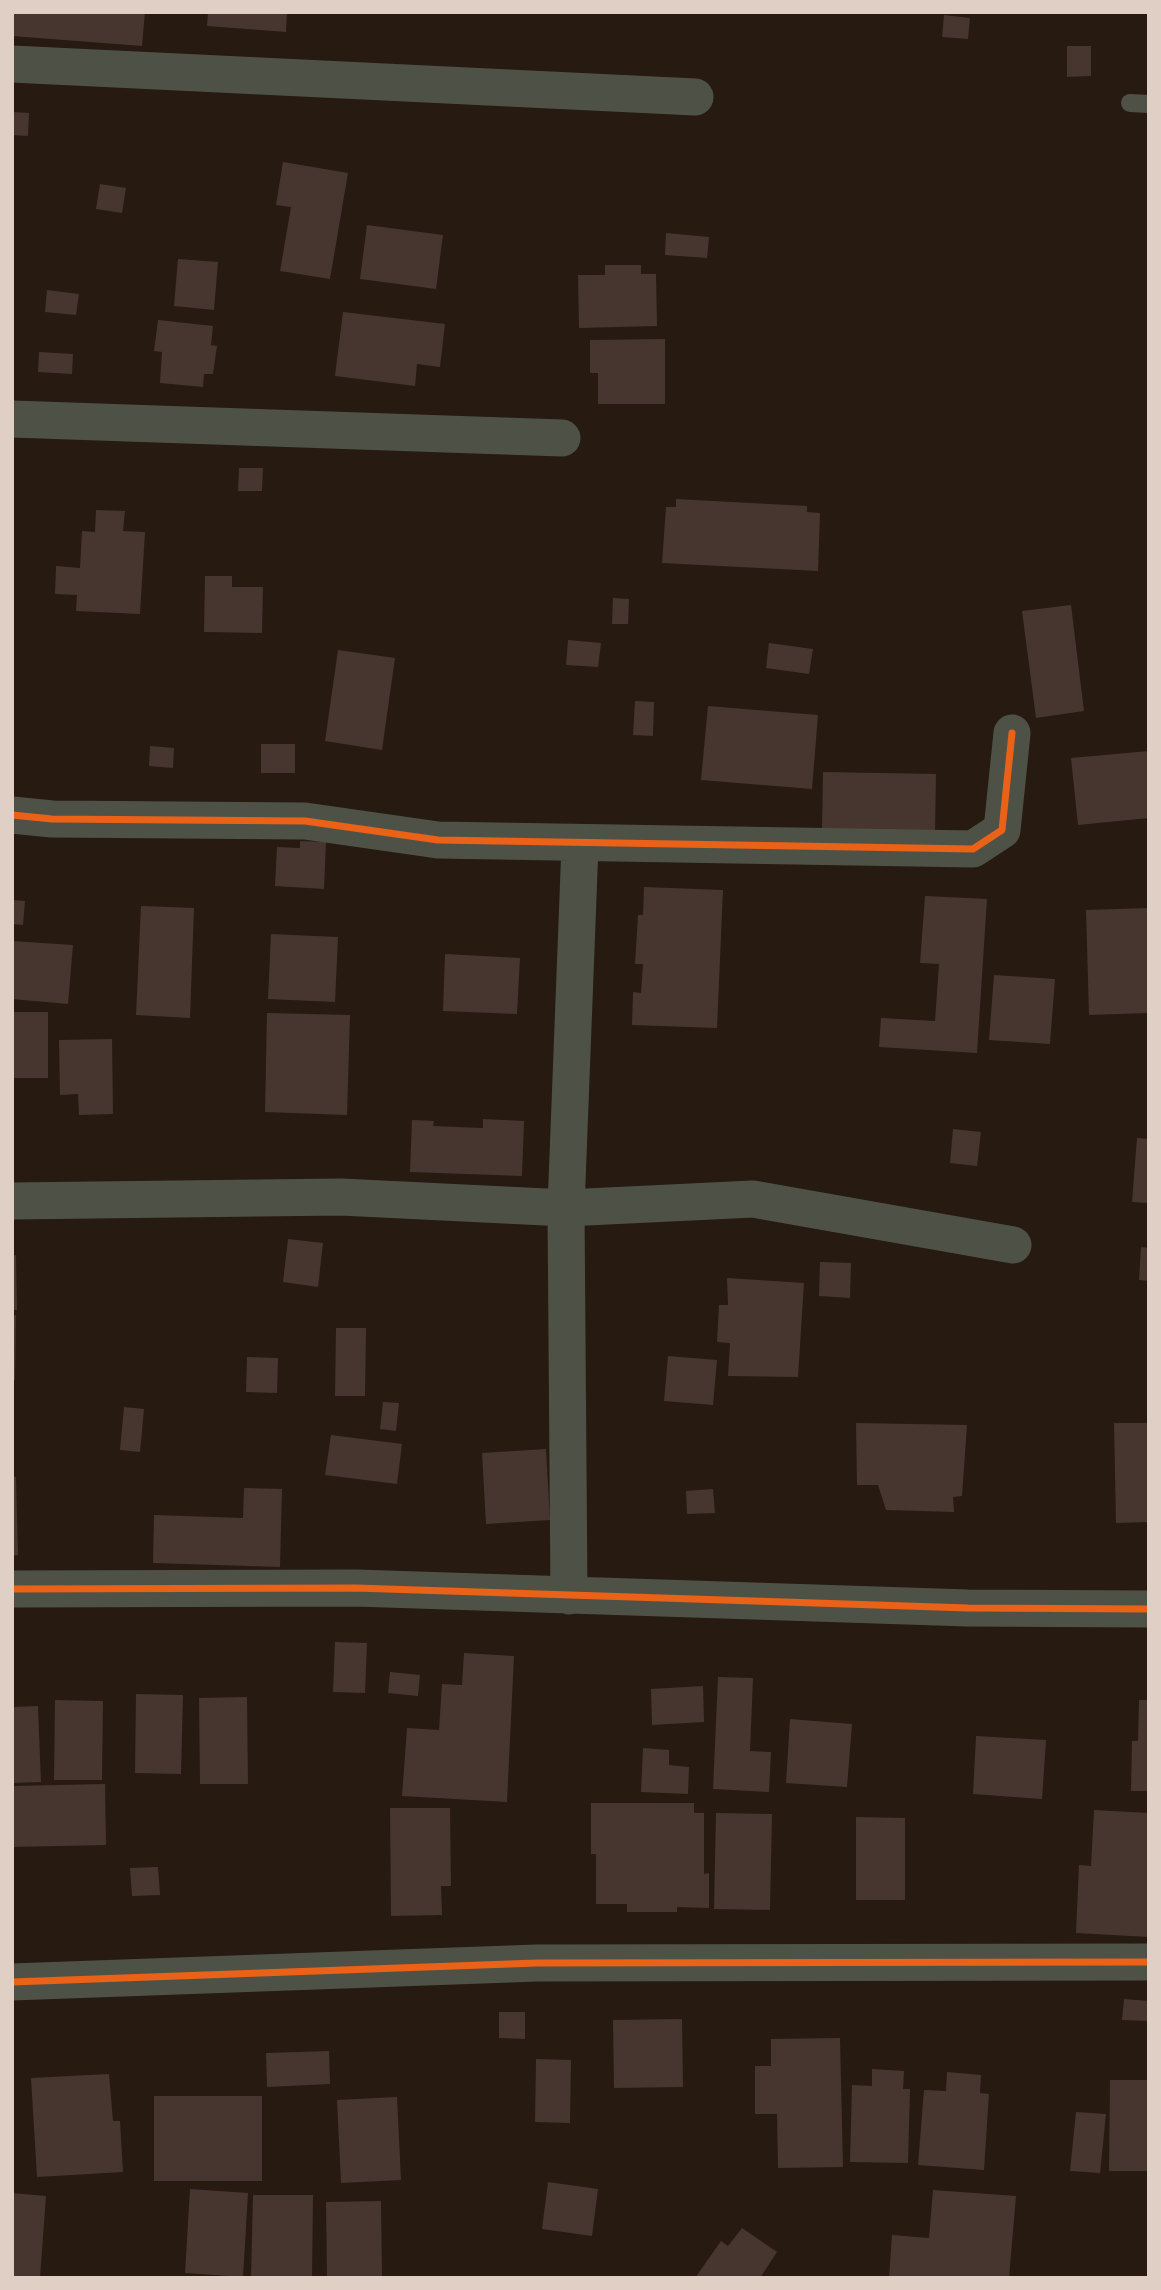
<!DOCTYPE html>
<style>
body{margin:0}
#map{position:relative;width:1161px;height:2290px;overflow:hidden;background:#271a11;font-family:"PT Sans",sans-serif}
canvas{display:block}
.frame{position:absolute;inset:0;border:14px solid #e0cfc4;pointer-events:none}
</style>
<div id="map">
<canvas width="1161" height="2290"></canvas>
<div class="frame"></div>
</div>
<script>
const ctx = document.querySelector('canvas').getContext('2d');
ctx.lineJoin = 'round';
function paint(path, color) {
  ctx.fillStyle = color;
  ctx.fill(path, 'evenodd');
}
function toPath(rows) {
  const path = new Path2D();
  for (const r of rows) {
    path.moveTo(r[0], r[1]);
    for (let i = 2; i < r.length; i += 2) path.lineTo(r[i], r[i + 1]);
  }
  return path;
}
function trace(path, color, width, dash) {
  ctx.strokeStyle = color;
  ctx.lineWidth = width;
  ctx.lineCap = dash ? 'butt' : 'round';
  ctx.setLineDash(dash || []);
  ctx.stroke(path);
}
const building = toPath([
 [12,12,145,12,142,46,12,36],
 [208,12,287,12,286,32,207,26],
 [944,15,970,18,968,39,942,37],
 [1067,46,1091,46,1091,76,1067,77],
 [12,112,29,113,28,136,12,135],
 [283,162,348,173,330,279,280,271,291,207,276,205],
 [100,184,126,188,122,213,96,209],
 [367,225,443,235,436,289,360,279],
 [666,233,709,237,707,258,665,255],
 [178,259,218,262,214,310,174,306],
 [605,265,641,265,641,274,656,274,657,326,579,328,578,275,605,275],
 [47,290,79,294,76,315,45,312],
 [343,312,445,324,440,367,417,364,415,386,335,376],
 [158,320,213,326,211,345,217,346,213,374,204,374,203,387,160,383,162,352,154,351],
 [665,339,665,404,598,404,598,373,590,373,590,340],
 [39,352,73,354,72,374,38,372],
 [239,468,263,468,262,491,238,491],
 [676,499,807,506,807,512,820,513,818,571,662,563,666,507,676,507],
 [96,510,125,511,123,531,145,532,140,614,76,611,77,595,55,594,56,566,80,568,82,531,95,532],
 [205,576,232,576,232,587,263,587,262,633,204,632],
 [613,598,629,599,628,624,612,624],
 [1071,605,1084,711,1036,718,1022,611],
 [568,640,601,643,598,667,566,665],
 [769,643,813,649,809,674,766,668],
 [338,650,395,658,382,750,325,741],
 [635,701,654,702,653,736,633,735],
 [708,706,818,715,812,789,701,780],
 [261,744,295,744,295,773,261,773],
 [150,746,174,748,173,768,149,766],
 [1149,751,1149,818,1078,825,1071,758],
 [823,772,936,774,935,832,822,829],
 [300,841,326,842,324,889,275,886,277,847,300,848],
 [644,887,723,890,717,1028,632,1025,633,992,641,993,643,964,635,964,638,915,643,915],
 [925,896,987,899,977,1053,879,1047,881,1018,935,1021,939,964,920,963],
 [12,900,25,901,23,925,12,924],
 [141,906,194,908,190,1018,136,1015],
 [1149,908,1149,1013,1089,1015,1086,910],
 [271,934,338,937,335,1002,268,999],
 [12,941,73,945,68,1004,12,999],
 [445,954,520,958,517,1014,443,1011],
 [994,975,1055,979,1050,1044,989,1040],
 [12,1012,48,1012,48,1078,12,1078],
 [267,1013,350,1015,347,1115,265,1112],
 [112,1039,113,1114,79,1115,78,1094,60,1095,59,1040],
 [483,1119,524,1121,522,1176,410,1172,412,1120,434,1121,433,1126,483,1128],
 [953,1129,981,1132,977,1166,950,1163],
 [1137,1138,1149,1139,1149,1203,1132,1202],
 [288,1239,323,1243,318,1287,283,1282],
 [1141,1247,1149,1248,1149,1281,1139,1280],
 [16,1255,17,1310,12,1310,12,1256],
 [820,1262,851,1263,850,1298,819,1296],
 [727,1278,804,1283,798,1377,728,1376,730,1343,717,1342,719,1305,728,1305],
 [12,1315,16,1315,15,1380,12,1380],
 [336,1328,366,1328,365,1396,335,1396],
 [668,1356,717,1360,713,1405,664,1401],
 [247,1357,278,1358,277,1393,246,1392],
 [383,1402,399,1403,396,1431,380,1429],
 [124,1407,144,1409,140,1452,120,1450],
 [856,1423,967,1425,962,1496,953,1497,954,1512,886,1510,878,1485,857,1485],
 [1114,1423,1149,1423,1149,1522,1116,1523],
 [331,1435,402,1444,397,1484,325,1475],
 [546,1449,550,1520,486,1524,482,1453],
 [12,1477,16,1477,18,1555,12,1556],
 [244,1488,282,1489,280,1567,153,1563,154,1515,243,1518],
 [713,1489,715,1513,687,1514,686,1491],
 [335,1642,367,1643,365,1693,333,1692],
 [464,1653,514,1656,507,1802,402,1796,407,1728,439,1730,442,1684,462,1685],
 [390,1672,420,1675,418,1696,388,1693],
 [718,1677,753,1678,750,1751,771,1752,769,1792,713,1789],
 [703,1686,704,1722,652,1725,651,1689],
 [136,1694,183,1695,181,1774,135,1773],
 [247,1697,248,1784,200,1784,199,1698],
 [55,1700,103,1701,102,1780,54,1780],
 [1139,1700,1149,1700,1149,1791,1131,1791,1132,1741,1138,1741],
 [38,1706,41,1782,12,1783,12,1707],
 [790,1719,852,1724,847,1787,786,1783],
 [976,1736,1046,1740,1042,1799,973,1794],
 [643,1748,669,1750,669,1765,689,1767,688,1794,641,1792],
 [105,1784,106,1845,12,1847,12,1786],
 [591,1803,694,1803,694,1813,704,1813,704,1874,709,1873,709,1908,677,1907,677,1912,627,1912,627,1904,596,1904,596,1854,591,1854],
 [390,1808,450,1808,451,1886,441,1886,442,1915,391,1916],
 [1094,1810,1149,1813,1149,1937,1076,1933,1079,1865,1091,1866],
 [716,1813,772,1814,770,1910,714,1909],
 [856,1817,905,1818,905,1900,856,1900],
 [158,1867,160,1895,132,1896,130,1868],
 [1124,1999,1149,2001,1149,2021,1122,2020],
 [499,2012,525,2012,525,2039,499,2038],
 [682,2019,683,2087,614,2088,613,2020],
 [840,2038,843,2167,778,2168,777,2114,755,2114,755,2066,771,2066,771,2039],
 [329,2051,330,2084,267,2087,266,2053],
 [536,2059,571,2060,570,2123,535,2122],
 [872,2069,904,2071,903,2089,910,2089,908,2163,850,2162,852,2085,872,2086],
 [947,2072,981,2075,980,2093,989,2094,984,2170,918,2165,924,2090,946,2091],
 [109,2074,113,2121,120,2121,123,2172,37,2177,31,2078],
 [1110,2080,1149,2080,1149,2171,1109,2171],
 [154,2096,262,2096,262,2181,154,2181],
 [397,2097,401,2180,341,2183,337,2100],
 [1076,2112,1106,2114,1100,2173,1070,2171],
 [548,2182,598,2189,592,2236,542,2229],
 [190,2189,248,2193,243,2277,185,2273],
 [933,2190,1016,2196,1009,2278,889,2278,892,2235,929,2238],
 [12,2193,46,2196,40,2278,12,2278],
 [253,2195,313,2195,312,2278,251,2278],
 [381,2201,382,2278,327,2278,326,2202],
 [742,2228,777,2252,760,2278,695,2278,721,2241,728,2246]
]);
const service = toPath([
 [1130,103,1149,104]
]);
const minor = toPath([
 [12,64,695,97],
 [12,419,562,438],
 [12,815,52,819,305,821,438,840,973,849,1002,830,1012,733],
 [12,1201,341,1197,566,1208,753,1199,1013,1245],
 [12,1589,356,1588,968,1608,1149,1609],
 [569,1596,566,1208,580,845],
 [12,1982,537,1963,1149,1962]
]);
const cycleway = toPath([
 [12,815,52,819,305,821,438,840,973,849,1002,830,1012,733],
 [12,1589,356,1588,968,1608,1149,1609],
 [12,1982,537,1963,1149,1962]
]);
paint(building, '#46362f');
trace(service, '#4e5246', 18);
trace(minor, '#4e5246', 37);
trace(cycleway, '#ea6118', 7);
</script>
